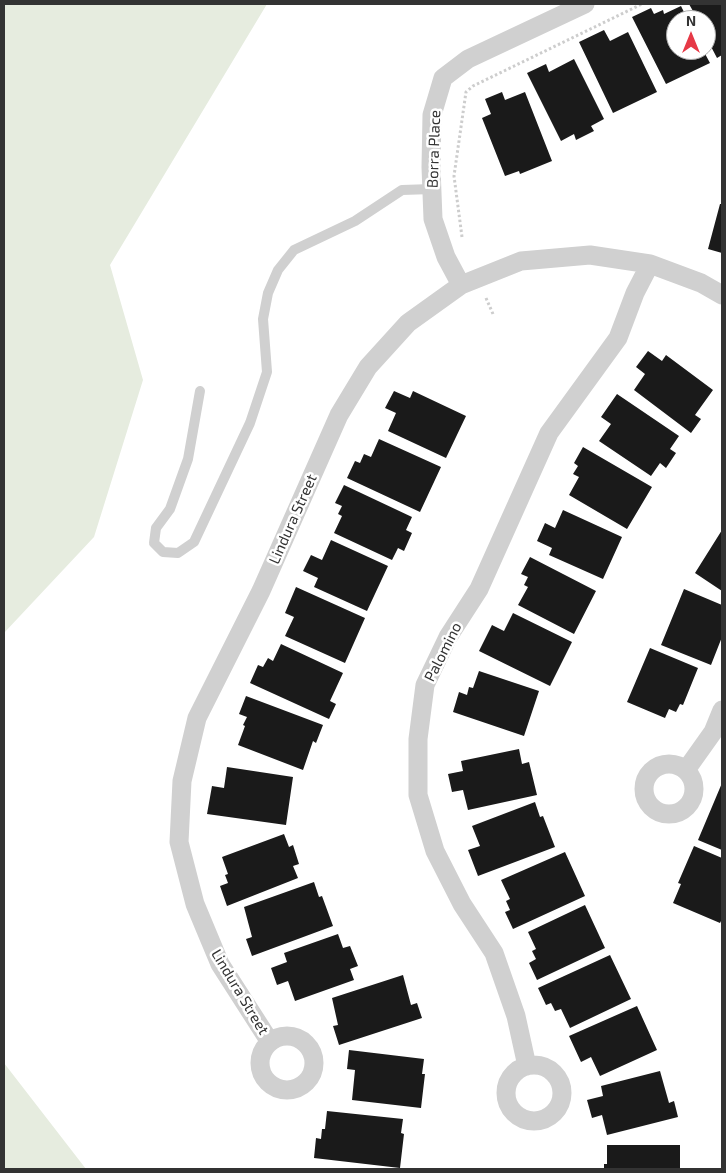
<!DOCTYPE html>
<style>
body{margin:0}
#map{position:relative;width:726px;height:1173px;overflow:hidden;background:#fff;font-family:"Exo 2",sans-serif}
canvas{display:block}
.frame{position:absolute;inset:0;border:5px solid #333;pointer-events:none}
.north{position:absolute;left:666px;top:10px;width:50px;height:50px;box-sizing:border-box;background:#fff;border:1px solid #adadad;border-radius:50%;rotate:0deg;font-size:14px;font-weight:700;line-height:20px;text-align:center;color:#333}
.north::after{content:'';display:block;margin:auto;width:18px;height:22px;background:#e63946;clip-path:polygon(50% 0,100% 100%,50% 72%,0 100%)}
</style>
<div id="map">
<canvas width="726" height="1173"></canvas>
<div class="frame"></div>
<div class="north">N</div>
</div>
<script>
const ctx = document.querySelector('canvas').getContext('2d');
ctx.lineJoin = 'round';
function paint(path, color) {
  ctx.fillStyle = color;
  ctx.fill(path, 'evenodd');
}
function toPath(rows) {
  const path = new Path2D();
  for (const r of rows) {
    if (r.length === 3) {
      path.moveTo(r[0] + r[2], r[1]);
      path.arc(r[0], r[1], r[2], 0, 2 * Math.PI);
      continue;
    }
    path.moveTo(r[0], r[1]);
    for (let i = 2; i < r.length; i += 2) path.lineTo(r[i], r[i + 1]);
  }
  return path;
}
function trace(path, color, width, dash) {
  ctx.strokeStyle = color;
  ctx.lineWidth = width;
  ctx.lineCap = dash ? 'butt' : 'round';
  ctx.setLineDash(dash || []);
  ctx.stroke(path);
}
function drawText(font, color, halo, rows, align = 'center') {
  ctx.font = font + ' "Exo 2",sans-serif';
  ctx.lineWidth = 5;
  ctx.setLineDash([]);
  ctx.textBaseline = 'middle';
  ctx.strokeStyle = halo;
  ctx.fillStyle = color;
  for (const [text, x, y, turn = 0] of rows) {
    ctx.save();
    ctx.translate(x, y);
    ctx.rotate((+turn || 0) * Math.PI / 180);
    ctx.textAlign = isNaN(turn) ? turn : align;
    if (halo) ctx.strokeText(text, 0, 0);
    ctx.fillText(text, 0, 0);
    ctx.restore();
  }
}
const green = toPath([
 [4,4,267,4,110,265,143,380,94,537,4,633],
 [4,1063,86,1169,4,1169]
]);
const building = toPath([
 [689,4,722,4,722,55,717,58,706,37,706,20,698,20],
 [681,6,688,20,676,20,676,50,703,50,710,63,666,84,632,17,651,8,654,14,663,10,664,14],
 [604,30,610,41,628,32,657,92,613,113,579,42],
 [574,59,604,119,591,126,594,131,576,140,574,134,561,141,527,73,546,64,549,72],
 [502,92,505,100,525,92,552,161,520,174,519,171,505,176,482,118,491,114,485,99],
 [720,204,722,204,722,253,708,249],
 [648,351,662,361,666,355,713,390,695,415,701,419,691,433,634,390,645,374,636,367],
 [394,391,410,398,413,391,466,416,446,458,388,431,396,413,385,408],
 [617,394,679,436,670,449,676,453,666,468,660,463,651,476,599,441,611,424,601,417],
 [379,439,441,467,420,512,347,478,355,461,360,463,364,454,371,457],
 [583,447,652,487,627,529,569,495,579,477,573,474,578,466,574,463],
 [344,485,412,517,406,530,412,533,404,551,398,548,392,560,334,533,342,516,338,514,342,506,335,503],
 [563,510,622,537,603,579,549,555,552,548,537,541,545,523,555,528],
 [722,530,722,591,695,573],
 [331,540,388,566,367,611,314,587,318,578,303,571,311,555,322,560],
 [530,557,596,591,574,634,518,605,528,587,524,585,528,577,521,574],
 [296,587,365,618,345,663,285,636,294,617,285,613],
 [684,589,722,605,722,637,711,665,661,645],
 [513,613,572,642,550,686,479,651,492,625,504,631],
 [281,644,343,673,330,701,336,704,329,719,250,683,258,665,263,667,268,658,273,661],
 [650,648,698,668,683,705,680,704,676,712,669,709,665,718,627,702],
 [479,671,539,691,524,736,453,712,459,692,467,695,469,687,473,688],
 [246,696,323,725,316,743,313,741,303,770,238,745,245,726,243,725,247,717,239,714],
 [519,749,522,764,529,762,537,795,468,810,463,790,452,792,448,774,463,771,461,761],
 [227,767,293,777,286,825,207,814,212,786,224,788],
 [722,783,722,850,698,840],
 [535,802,540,817,543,816,555,847,478,876,468,850,480,846,472,826],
 [284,834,289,847,293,845,299,864,293,866,298,878,227,906,220,886,228,883,225,875,228,874,222,857],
 [694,846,722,858,722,919,720,923,673,903,681,884,678,883],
 [565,852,585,896,513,929,505,912,510,910,506,901,510,899,501,880],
 [314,882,319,897,322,896,333,926,252,956,246,939,252,937,244,907],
 [585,905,605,948,537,980,529,963,536,959,532,951,536,949,528,932],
 [338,934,343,948,350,946,358,966,350,969,354,980,295,1001,288,981,277,985,271,968,287,962,284,953],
 [610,955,631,999,570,1028,561,1009,555,1011,551,1003,546,1005,538,988],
 [403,975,411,1005,417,1003,422,1018,339,1045,333,1026,338,1025,332,998],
 [637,1006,657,1050,600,1076,591,1057,581,1062,569,1036],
 [349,1050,424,1059,422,1074,425,1074,421,1108,352,1100,355,1070,347,1069],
 [660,1071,669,1103,674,1101,678,1117,607,1135,602,1115,592,1118,587,1100,603,1096,601,1086],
 [327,1111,403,1119,401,1133,404,1134,400,1168,314,1158,316,1138,321,1139,322,1129,325,1129],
 [607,1145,680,1145,680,1169,604,1169,604,1164,607,1164]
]);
const path = toPath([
 [462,237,454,176,466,92,473,86,642,4],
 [486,298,493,314]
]);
const lane = toPath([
 [200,391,188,459,170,509,156,528,154,543,163,552,178,553,194,542,250,423,267,372,263,319,268,293,278,270,294,250,355,221,402,190,432,189]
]);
const street = toPath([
 [461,285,446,257,433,219,431,167,432,115,443,78,468,59,585,4],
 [669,789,25],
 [686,770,713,732,722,710],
 [287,1063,27],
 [270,1042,220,964,195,904,179,842,182,781,197,718,261,591,339,415,368,367,408,323,461,285,521,261,590,255,650,264,701,283,722,295],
 [534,1093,28],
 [527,1066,516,1016,494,953,462,904,435,851,418,795,418,739,425,685,448,637,479,589,549,433,618,338,635,293,650,264]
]);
const streetNames = [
 ["Borra Place",434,149,-88],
 ["Lindura Street",293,519,-66],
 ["Palomino",443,652,-63],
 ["Lindura Street",240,992,59]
];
paint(green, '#e6ecdf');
paint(building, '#1a1a1a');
trace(path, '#cdcdcd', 3, [2.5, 2.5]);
trace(lane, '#d0d0d0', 10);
trace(street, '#d0d0d0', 19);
drawText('15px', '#333', '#fff', streetNames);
</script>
